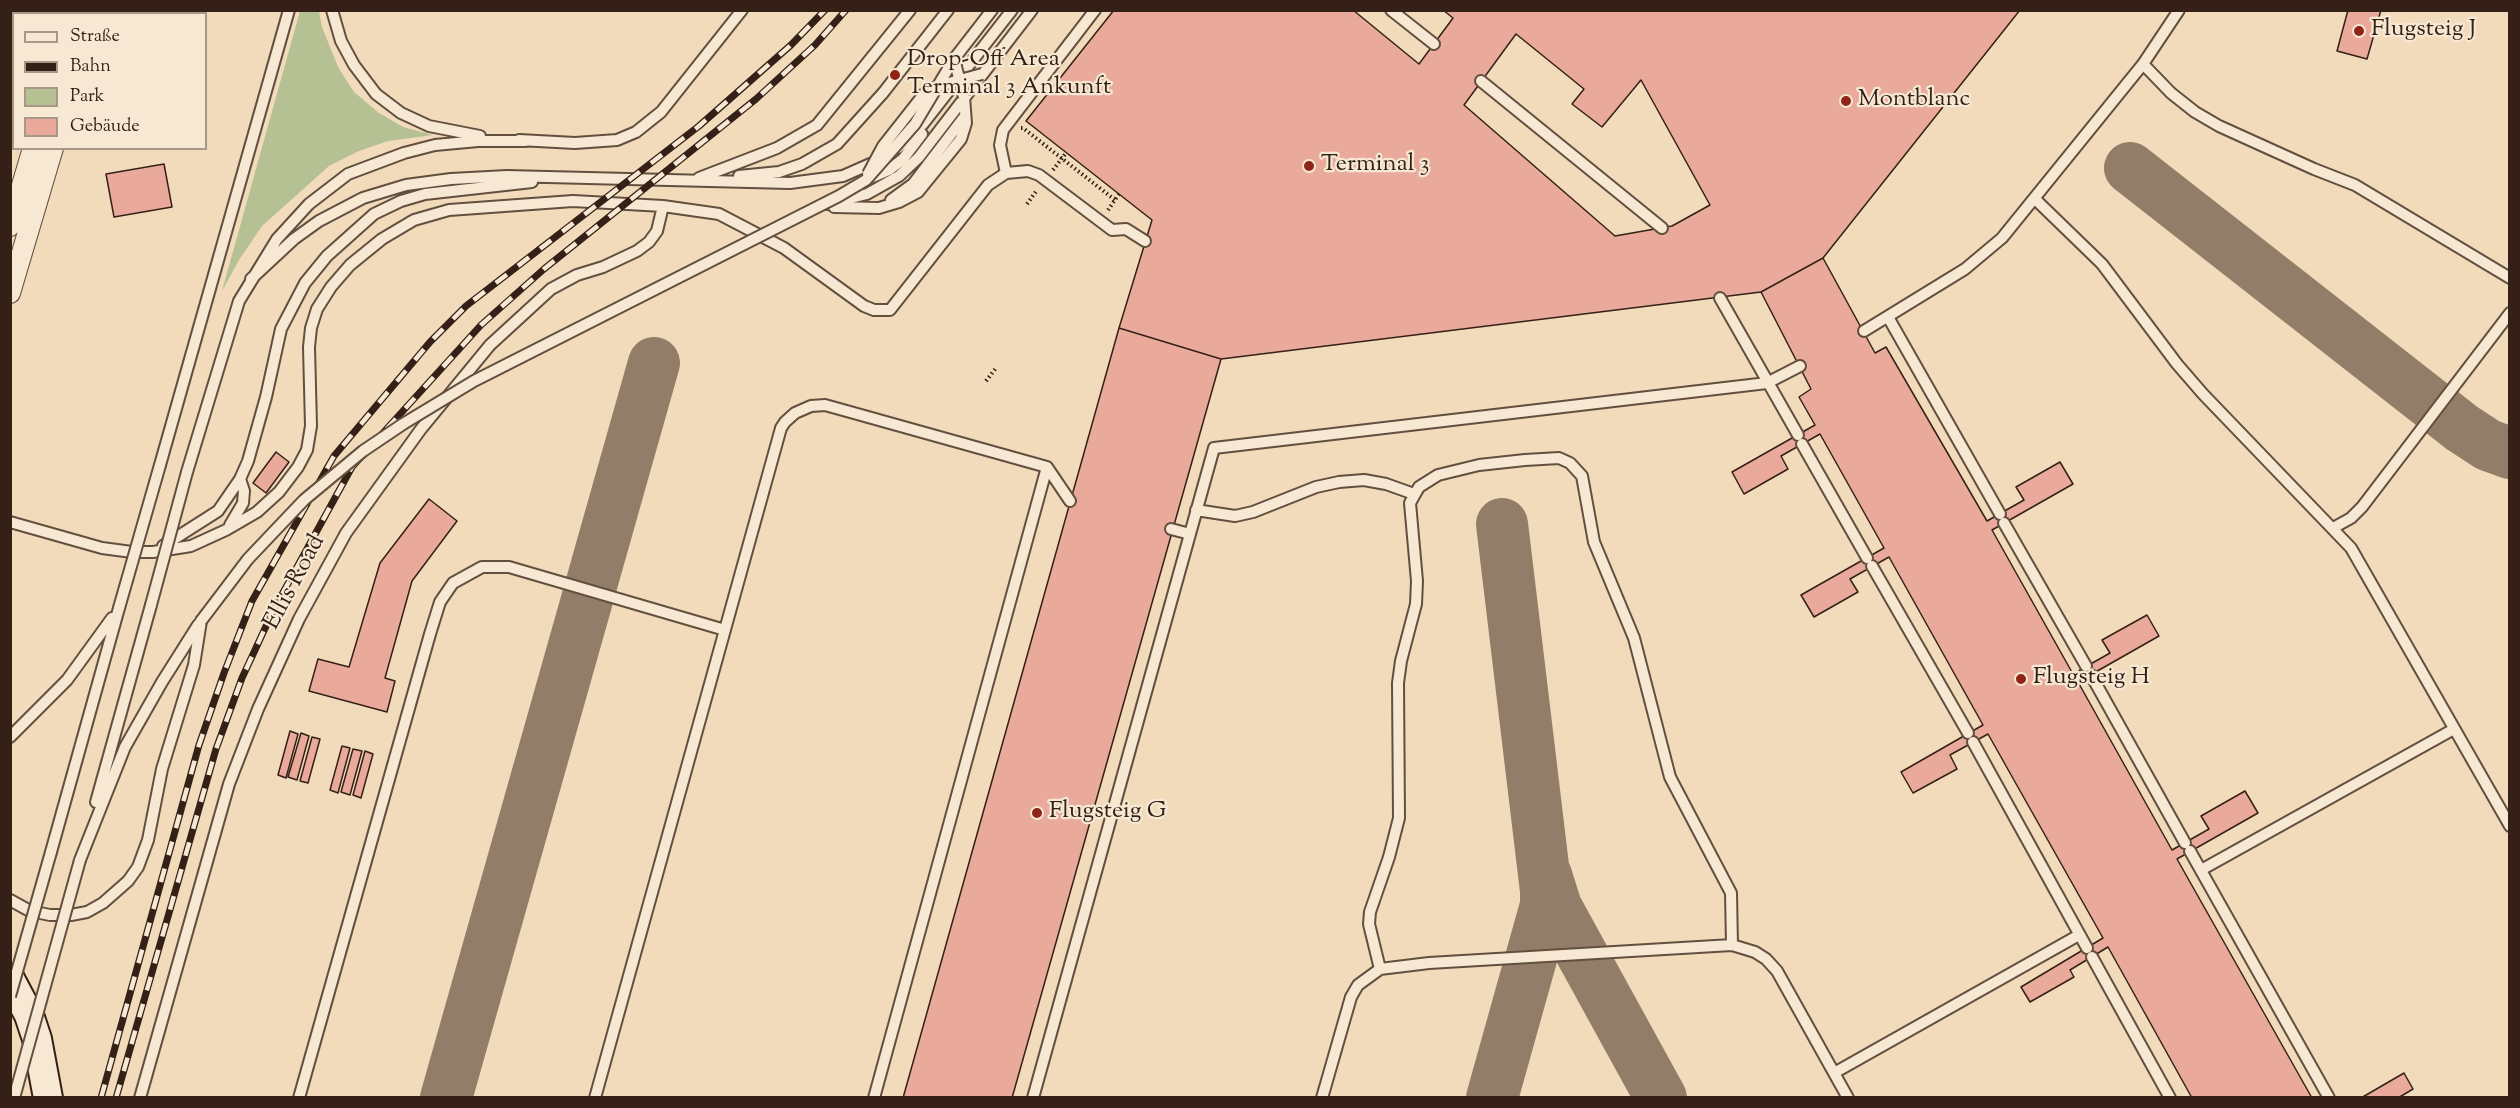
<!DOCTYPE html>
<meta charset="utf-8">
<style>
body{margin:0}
#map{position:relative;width:2520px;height:1108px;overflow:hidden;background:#f1dbbb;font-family:"Sorts Mill Goudy",serif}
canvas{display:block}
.frame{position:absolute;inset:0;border:12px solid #342016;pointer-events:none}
.legend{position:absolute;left:12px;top:12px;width:195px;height:138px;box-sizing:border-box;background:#f6e8d3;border:2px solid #a89887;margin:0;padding:8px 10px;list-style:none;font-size:18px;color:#342016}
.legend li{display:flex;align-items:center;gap:12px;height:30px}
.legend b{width:30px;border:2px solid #a89887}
</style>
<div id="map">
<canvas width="2520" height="1108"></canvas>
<div class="frame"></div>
<ul class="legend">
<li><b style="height:8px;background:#f6e8d3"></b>Straße</li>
<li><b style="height:8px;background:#342016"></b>Bahn</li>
<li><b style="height:16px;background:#b6c193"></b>Park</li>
<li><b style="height:16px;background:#e9aa9c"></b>Gebäude</li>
</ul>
</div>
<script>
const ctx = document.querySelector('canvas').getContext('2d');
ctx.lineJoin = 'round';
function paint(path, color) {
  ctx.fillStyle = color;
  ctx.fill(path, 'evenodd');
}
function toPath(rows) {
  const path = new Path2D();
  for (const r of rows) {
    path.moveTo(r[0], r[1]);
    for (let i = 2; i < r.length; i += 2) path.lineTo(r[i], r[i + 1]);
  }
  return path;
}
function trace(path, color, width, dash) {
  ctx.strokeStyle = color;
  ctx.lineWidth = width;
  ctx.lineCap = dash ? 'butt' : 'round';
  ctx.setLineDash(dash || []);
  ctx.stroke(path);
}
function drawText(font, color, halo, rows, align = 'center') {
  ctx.font = font + ' "Sorts Mill Goudy",serif';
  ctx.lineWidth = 4.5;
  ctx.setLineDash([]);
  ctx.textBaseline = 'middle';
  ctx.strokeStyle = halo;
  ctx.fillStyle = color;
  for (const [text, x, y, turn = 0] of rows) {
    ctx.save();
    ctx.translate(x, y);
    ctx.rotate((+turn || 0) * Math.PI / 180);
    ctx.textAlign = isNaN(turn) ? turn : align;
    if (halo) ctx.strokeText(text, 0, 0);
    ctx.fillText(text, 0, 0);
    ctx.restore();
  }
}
const green = toPath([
 [300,11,319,11,322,27,338,67,354,92,379,113,403,127,433,135,388,141,359,151,329,166,262,226,239,260,222,291]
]);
const taxiway = toPath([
 [2130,168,2462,428,2488,445,2510,453],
 [1546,875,1556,907,1661,1098],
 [446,1098,654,363],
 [1492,1098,1546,905,1546,891,1502,524]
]);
const building = toPath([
 [1114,10,1353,10,1419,64,1453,18,1443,10,2020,10,1823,258,1761,292,1221,359,1119,328,1152,220,1026,121,1114,10],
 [1516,34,1584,89,1572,104,1602,127,1641,80,1710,205,1672,226,1615,236,1464,105,1516,34],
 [2348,10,2381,10,2367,59,2337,51,2348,10],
 [164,164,172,207,114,217,106,174,164,164],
 [1823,258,1875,353,1886,347,1987,521,2024,500,2016,487,2060,462,2073,484,1992,530,2073,674,2110,653,2102,640,2147,615,2159,636,2078,682,2172,850,2209,829,2201,816,2245,791,2258,813,2177,859,2312,1098,2192,1098,2108,947,2070,970,2074,977,2030,1002,2021,987,2103,938,1988,734,1950,755,1957,769,1913,793,1901,772,1983,725,1889,557,1850,579,1858,592,1814,617,1801,595,1884,548,1820,434,1781,456,1788,469,1744,494,1732,472,1815,425,1799,397,1811,389,1761,292,1823,258],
 [1119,328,1221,359,1012,1098,903,1098,1119,328],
 [276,452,289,462,266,493,253,483,276,452],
 [429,499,457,521,412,581,385,678,395,681,387,712,309,691,318,659,349,667,380,563,429,499],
 [290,731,298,734,286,778,278,775,290,731],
 [301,733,309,736,297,780,288,777,301,733],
 [312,737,320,739,308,783,300,781,312,737],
 [342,746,350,748,338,793,330,790,342,746],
 [353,749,362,751,350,795,341,792,353,749],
 [365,751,373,754,361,798,353,795,365,751],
 [2404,1073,2413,1089,2398,1098,2361,1098,2404,1073]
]);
const path = toPath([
 [1021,128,1023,128,1115,200],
 [1053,170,1066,153],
 [1027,204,1037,190],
 [1108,210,1119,194],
 [986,381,996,368]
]);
const lane = toPath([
 [332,10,341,41,354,65,376,94,401,113,429,126,480,136],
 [1391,10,1434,44],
 [954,59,992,10],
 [2143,64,2171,93,2195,112,2219,126,2314,169,2355,185,2510,278],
 [1481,81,1662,228],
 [519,140,575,143,617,140,636,132,661,112,742,10],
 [898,148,923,124,1012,10],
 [1006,173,1000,145,1003,130,1095,10],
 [739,176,779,172,802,164,837,144,883,93,948,10],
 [699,178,777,148,817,125,910,10],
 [866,180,889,170,903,159,922,134],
 [2035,199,2102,264,2177,364,2203,394,2351,548,2510,826],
 [891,200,913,184,965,116],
 [827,204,867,194,899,176,919,157,1032,10],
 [834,207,879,208,899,202,918,192,961,139,966,123,964,97],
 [251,279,294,239,319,221,363,198,406,185,451,179,507,176,790,183,843,176,877,161],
 [1720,298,1798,435],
 [1888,317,2000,514],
 [1864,331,1965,269,2002,238,2143,64,2179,10],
 [1802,444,1867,558],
 [160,465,289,10],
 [187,472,239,301,277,239,309,204,348,174,404,153,435,145,478,141,526,141],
 [1196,510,1235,516,1253,512,1316,487,1339,482,1364,480,1386,484,1414,494],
 [10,522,102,548,132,552,153,552,191,546,226,530,257,512,279,492,298,467,307,450,311,426,309,347,311,328,317,309,331,287,350,265,382,239,414,220,449,210,573,201,663,206,719,214,784,248,864,306,874,310,890,310,988,185,1006,173,1028,171,1039,175,1112,230,1126,229,1145,241],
 [2004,523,2086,666],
 [230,525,243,503,244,491,240,479],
 [2333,528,2351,518,2362,507,2510,313],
 [1171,529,1190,534,1214,448,1767,383,1800,366],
 [163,546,218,511,240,479,248,461,266,397,281,329,305,283,327,256,374,214,401,201,425,194,532,182],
 [1872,566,1968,733],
 [2091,675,2185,843],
 [10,737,67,680,112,618],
 [1973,742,2087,948],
 [96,802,151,605],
 [2190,851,2329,1098],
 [51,852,119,608],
 [80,860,125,747,162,682,198,625],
 [2201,870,2454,729],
 [10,900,30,911,50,915,71,915,87,912,103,903,128,881,138,867,148,840,162,769,194,665,201,621],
 [2092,957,2170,1098],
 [1380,969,1369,924,1370,912,1389,857,1399,818,1398,683,1401,661,1416,604,1417,581,1410,503,1419,487,1438,475,1479,465,1525,460,1559,458,1570,463,1582,476,1594,542,1634,638,1670,777,1731,893,1732,945],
 [1834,1073,2079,935],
 [140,1098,229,784,258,709,299,619,346,533,421,429,490,345,551,289,577,275,603,267,637,251,649,242,657,231,663,206],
 [299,1098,430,634,440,602,453,583,482,567,509,567,725,630],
 [595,1098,781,428,785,422,795,413,811,406,825,405,843,410,1047,467,1070,501],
 [874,1098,1047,467],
 [1033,1098,1190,534],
 [1322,1098,1351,997,1358,985,1380,969,1429,963,1732,945,1755,952,1766,959,1777,971,1848,1098]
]);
const street = toPath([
 [71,14,71,10],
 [92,14,93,10],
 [10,226,33,148],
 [10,293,53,148]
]);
const secondary = toPath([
 [10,979,29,1015,37,1039,48,1098]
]);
const rail = toPath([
 [101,1098,199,745,224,673,252,601,334,456,430,342,466,306,699,126,791,45,825,10],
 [116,1098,216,749,242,678,274,609,352,467,481,325,544,269,756,99,815,45,846,10]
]);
const laneBridge = toPath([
 [954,59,964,97],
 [868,174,883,146,924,94,938,86,982,74],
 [151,605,187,472],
 [119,608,160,465],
 [201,621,248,559,304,500,363,451,403,424,474,381,839,196,866,180,915,124,954,59],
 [10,996,51,852],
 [14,1098,80,860]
]);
const markers = [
 [2359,31,6,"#8f2418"],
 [895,75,6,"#8f2418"],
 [1846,101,6,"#8f2418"],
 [1309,166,6,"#8f2418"],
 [2021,679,6,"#8f2418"],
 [1037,813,6,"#8f2418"]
];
const poiNames = [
 ["Flugsteig J",2371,31],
 ["Drop-Off Area",907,61],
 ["Terminal 3 Ankunft",907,89],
 ["Montblanc",1858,101],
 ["Terminal 3",1321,166],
 ["Flugsteig H",2033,679],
 ["Flugsteig G",1049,813]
];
const streetNames = [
 ["Ellis Road",296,583,-62]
];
paint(green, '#b6c193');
trace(taxiway, '#927e68', 52);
paint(building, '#e9aa9c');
trace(building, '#342016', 1.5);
trace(lane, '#634f3f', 14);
trace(street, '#634f3f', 22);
trace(secondary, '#342016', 32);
trace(path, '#342016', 4, [1.5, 3]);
trace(lane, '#f6e8d3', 10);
trace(street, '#f6e8d3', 20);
trace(secondary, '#f6e8d3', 28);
trace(rail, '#342016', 7);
trace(rail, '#f6e8d3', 4.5, [14]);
trace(laneBridge, '#634f3f', 14, []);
trace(laneBridge, '#f6e8d3', 10);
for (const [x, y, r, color] of markers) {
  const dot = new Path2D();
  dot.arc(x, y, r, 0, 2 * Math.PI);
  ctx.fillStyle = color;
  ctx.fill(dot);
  trace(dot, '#f6e8d3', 2);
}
drawText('24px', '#342016', '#f6e8d3', poiNames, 'left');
drawText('24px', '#342016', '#f6e8d3', streetNames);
</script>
